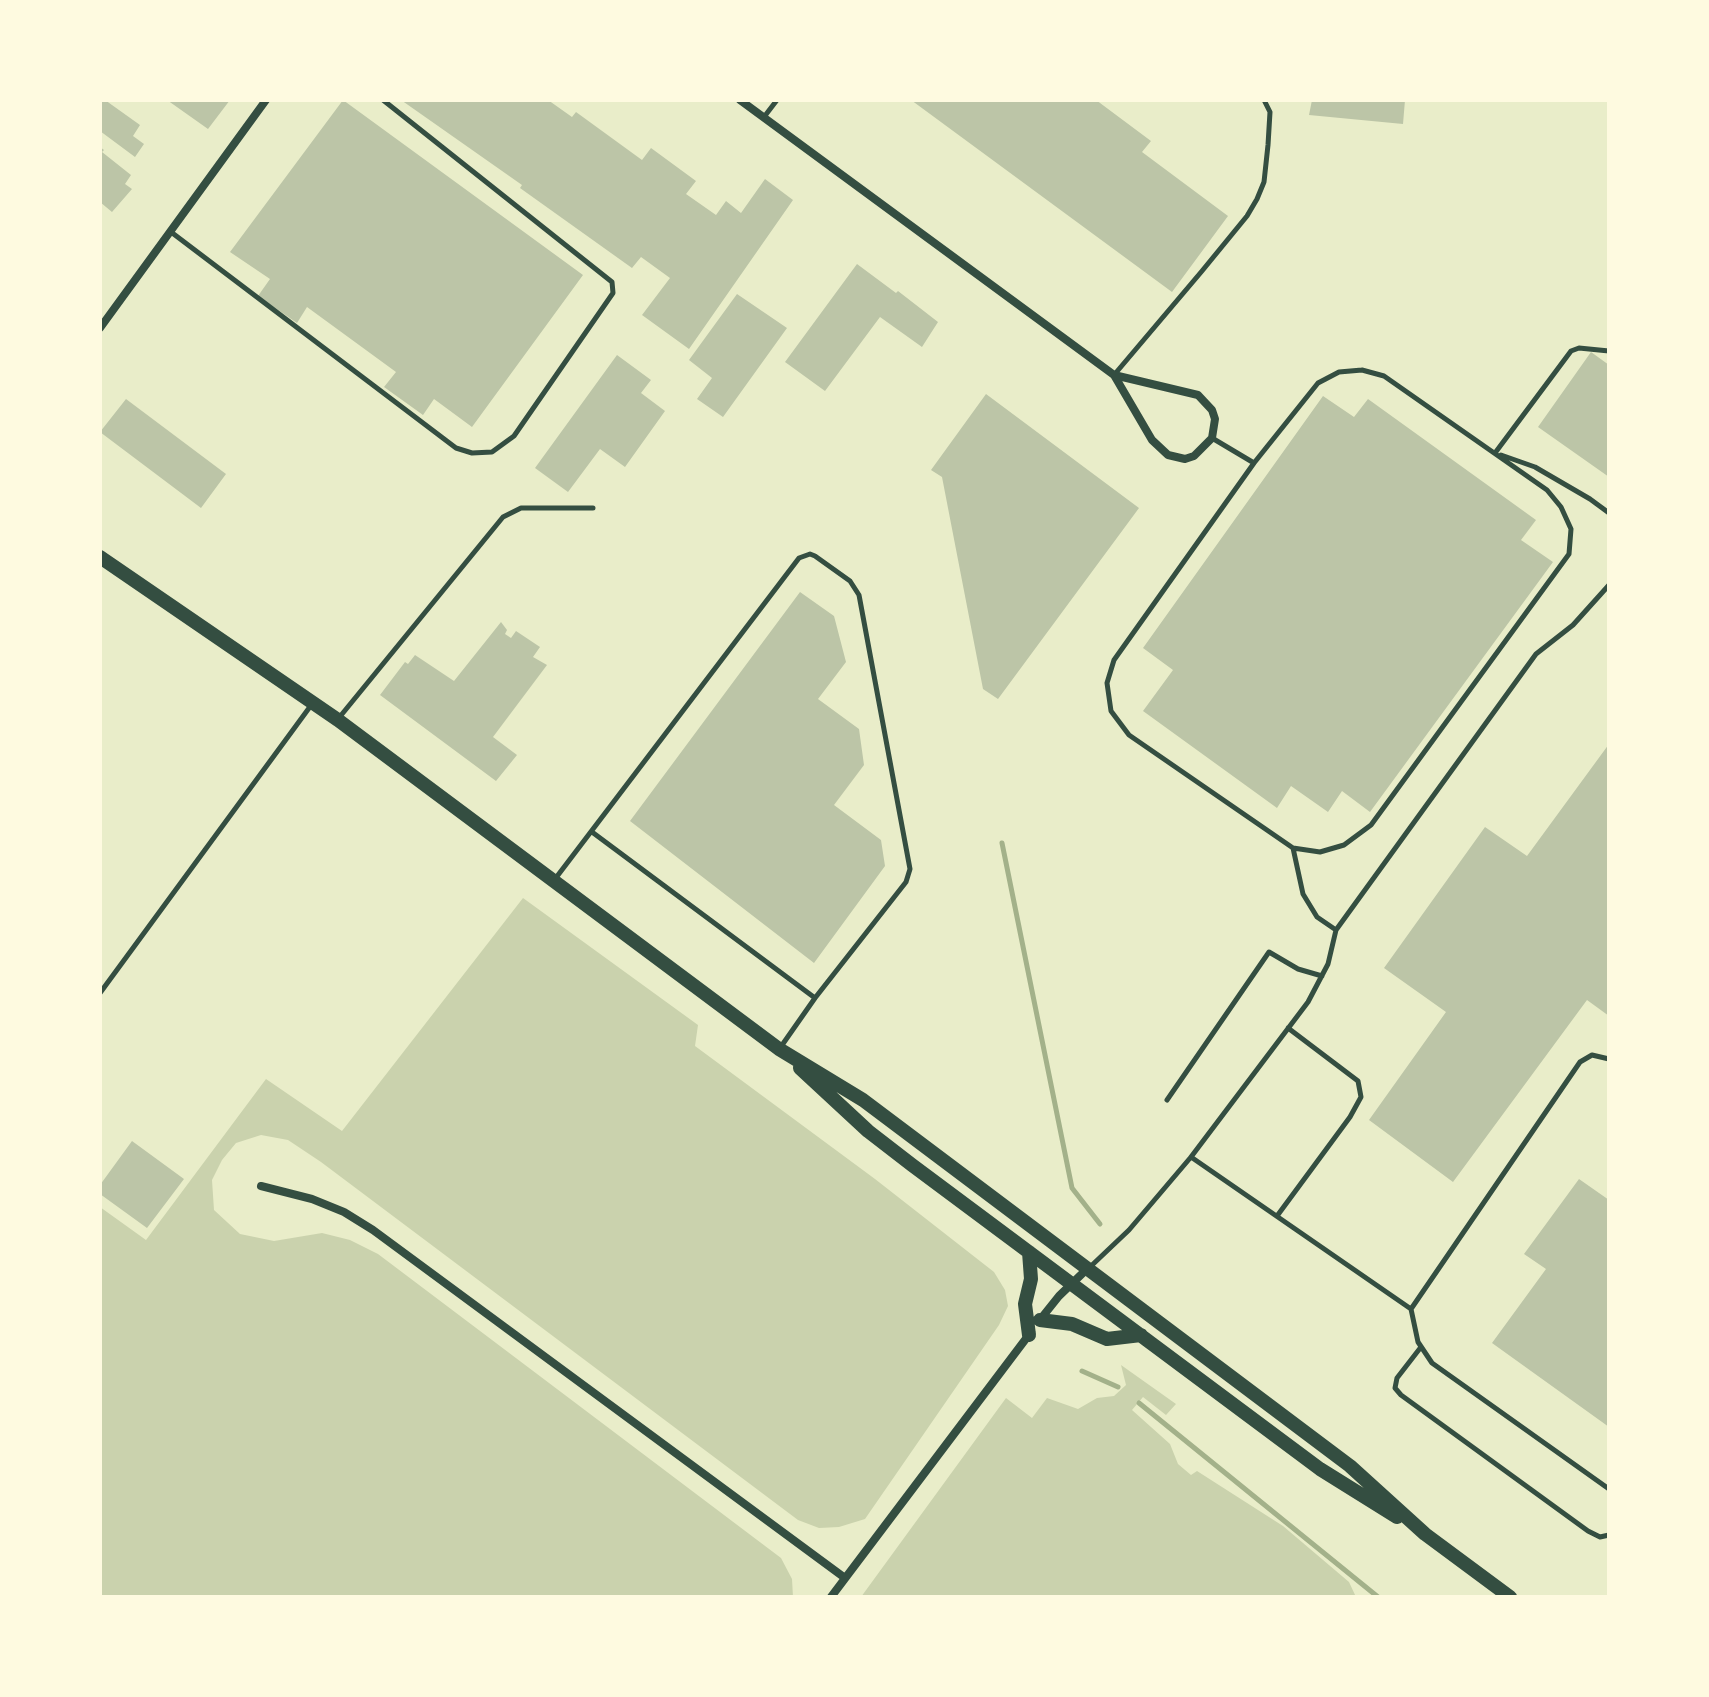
<!DOCTYPE html>
<style>
body{margin:0}
#map{position:relative;width:1709px;height:1697px;overflow:hidden;background:#e9edc9;font-family:"Exo 2",sans-serif}
canvas{display:block}
.frame{position:absolute;inset:0;border:102px solid #fefae0;pointer-events:none}
</style>
<div id="map">
<canvas width="1709" height="1697"></canvas>
<div class="frame"></div>
</div>
<script>
const ctx = document.querySelector('canvas').getContext('2d');
ctx.lineJoin = 'round';
function paint(path, color) {
  ctx.fillStyle = color;
  ctx.fill(path, 'evenodd');
}
function toPath(rows) {
  const path = new Path2D();
  for (const r of rows) {
    path.moveTo(r[0], r[1]);
    for (let i = 2; i < r.length; i += 2) path.lineTo(r[i], r[i + 1]);
  }
  return path;
}
function trace(path, color, width, dash) {
  ctx.strokeStyle = color;
  ctx.lineWidth = width;
  ctx.lineCap = dash ? 'butt' : 'round';
  ctx.setLineDash(dash || []);
  ctx.stroke(path);
}
const green = toPath([
 [523,898,698,1025,695,1046,875,1179,994,1272,1005,1290,1008,1306,999,1325,865,1519,839,1527,819,1528,798,1520,321,1162,288,1140,261,1135,236,1143,222,1160,212,1180,214,1210,240,1234,274,1241,322,1233,350,1240,378,1254,781,1558,792,1579,793,1597,100,1597,100,1207,146,1240,266,1079,342,1131],
 [1121,1365,1176,1404,1166,1415,1143,1397,1132,1410,1170,1444,1178,1464,1191,1475,1197,1471,1283,1526,1349,1582,1356,1597,861,1597,1006,1398,1032,1418,1047,1398,1078,1409,1097,1398,1114,1396,1126,1385]
]);
const stream = toPath([
 [1002,843,1072,1188,1100,1224],
 [1082,1371,1118,1387],
 [1139,1403,1378,1597]
]);
const building = toPath([
 [100,100,105,100,140,125,133,136,144,144,135,157,100,131],
 [167,100,230,100,208,129],
 [343,100,583,275,472,427,434,399,423,415,384,387,396,372,307,307,297,323,258,296,270,279,230,252],
 [401,100,548,100,572,117,576,112,642,160,651,148,696,181,686,194,716,215,726,201,741,213,765,179,793,200,689,349,642,315,670,278,641,257,632,268,520,188,522,185],
 [911,100,1096,100,1151,141,1142,152,1228,216,1172,292],
 [1312,100,1405,100,1403,124,1309,115],
 [100,147,104,150,102,152,131,175,125,184,132,189,112,212,100,202],
 [857,264,896,293,898,291,938,322,922,347,880,317,825,391,785,362],
 [737,294,787,328,723,417,697,399,712,378,689,360],
 [1591,352,1609,365,1609,477,1538,427],
 [617,355,651,380,641,393,665,411,625,467,600,449,568,492,535,468],
 [986,394,1139,508,998,699,983,689,942,477,931,470],
 [1323,396,1354,417,1368,399,1536,520,1521,540,1553,562,1370,812,1342,791,1328,812,1291,786,1277,808,1143,711,1173,670,1143,648],
 [126,399,226,474,201,508,100,432],
 [800,592,834,616,846,662,818,699,859,729,864,765,834,805,881,840,885,866,814,963,630,821],
 [501,622,507,630,505,634,511,638,516,631,540,647,533,657,547,665,493,737,517,755,496,781,380,695,405,662,408,664,415,655,454,681],
 [1609,744,1609,1016,1587,1000,1453,1182,1369,1120,1446,1012,1384,968,1485,827,1527,856],
 [132,1141,184,1179,147,1228,100,1194,100,1185],
 [1579,1179,1609,1200,1609,1427,1492,1343,1546,1269,1524,1254]
]);
const service = toPath([
 [764,117,777,100],
 [171,232,456,448,472,453,492,452,514,436,613,293,612,282,383,100],
 [1362,370,1384,376,1547,490,1561,507,1571,529,1569,554,1371,825,1344,845,1320,852,1293,848,1129,735,1111,711,1107,683,1114,660,1254,463,1318,383,1339,372,1362,370],
 [1114,375,1202,271,1247,216,1257,199,1264,182,1268,145,1270,112,1264,100],
 [1212,438,1254,463],
 [1495,453,1571,351,1579,348,1609,351],
 [1501,455,1535,467,1590,499,1609,513],
 [338,719,503,517,521,508,593,508],
 [592,832,815,998],
 [1293,848,1303,894,1317,917,1336,930],
 [555,879,799,558,810,554,815,556,850,581,859,595,910,869,906,882,815,998,780,1048],
 [100,993,312,704],
 [1167,1100,1269,952,1298,969,1322,976],
 [1191,1157,1411,1309,1418,1342,1432,1363,1609,1489],
 [1277,1216,1350,1117,1361,1097,1358,1081,1288,1028],
 [1090,1267,1129,1230,1191,1157,1308,1002,1328,964,1336,930,1536,654,1573,625,1609,585],
 [1411,1309,1580,1062,1592,1055,1609,1059],
 [1421,1347,1397,1378,1395,1388,1401,1395,1588,1531,1600,1537,1609,1535]
]);
const minor = toPath([
 [740,100,1114,375,1198,395,1212,410,1215,419,1212,438,1194,456,1185,459,1168,455,1152,440,1114,375],
 [100,328,266,100],
 [261,1186,312,1199,344,1212,373,1230,845,1578],
 [1039,1321,1059,1296,1087,1269],
 [831,1597,1031,1332]
]);
const secondary = toPath([
 [100,557,338,720,779,1049,863,1100,1350,1466,1425,1534,1510,1597],
 [800,1068,868,1131,912,1165,1320,1469,1397,1517],
 [1040,1320,1072,1324,1107,1339,1141,1335],
 [1029,1335,1025,1304,1031,1279,1029,1252]
]);
paint(green, '#cad2ad');
trace(stream, '#a3b18a', 5);
paint(building, '#bcc5a7');
trace(service, '#344e41', 5);
trace(minor, '#344e41', 8);
trace(secondary, '#344e41', 14);
</script>
